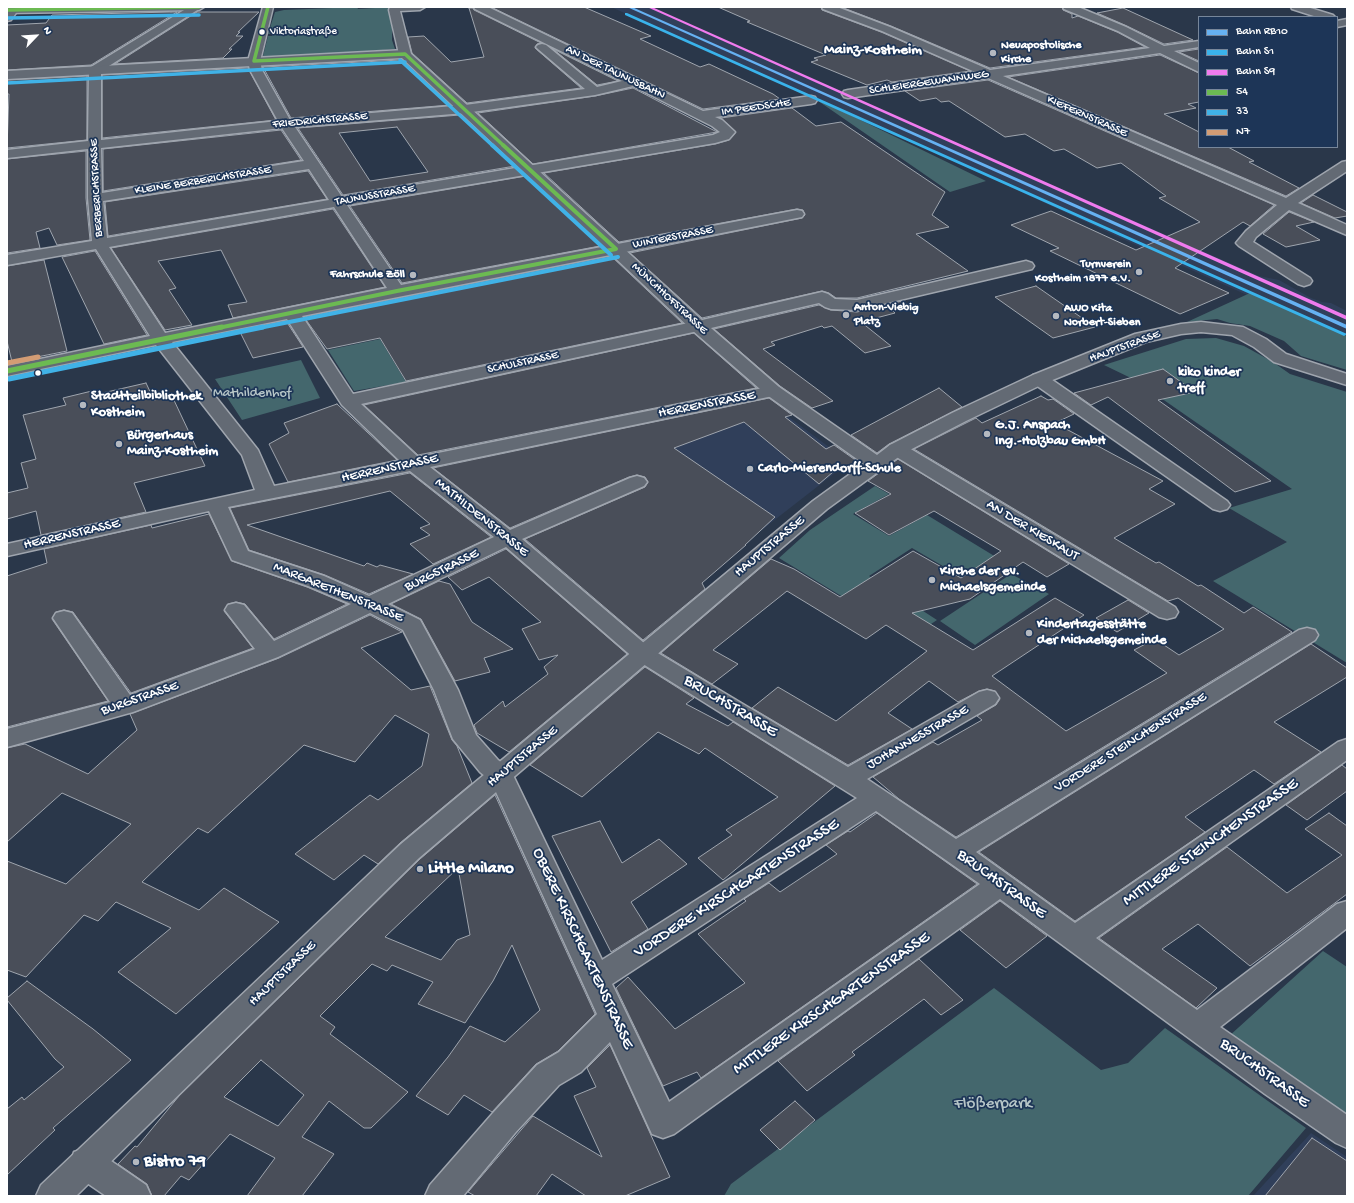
<!DOCTYPE html>
<meta charset="utf-8">
<style>
body{margin:0}
#map{position:relative;width:1354px;height:1203px;overflow:hidden;background:#2a374a;font-family:"Gochi Hand",sans-serif}
canvas{display:block}
.frame{position:absolute;inset:0;border:8px solid #fff;pointer-events:none}
.legend{position:absolute;left:1198px;top:16px;width:140px;height:132px;box-sizing:border-box;background:#1d3557;border:1px solid #77869a;margin:0;padding:5px 7px;list-style:none;font-size:12px;color:#fff}
.legend li{display:flex;align-items:center;gap:8px;height:20px}
.legend b{width:20px;border:1px solid #77869a}
.north{position:absolute;left:16px;top:16px;width:40px;height:40px;-webkit-text-stroke:3px #1d3557;paint-order:stroke;rotate:65deg;font-size:11px;font-weight:700;line-height:16px;text-align:center;color:#fff}
.north::after{content:'';display:block;margin:auto;width:14px;height:18px;background:#fff;clip-path:polygon(50% 0,100% 100%,50% 72%,0 100%)}
</style>
<div id="map">
<canvas width="1354" height="1203"></canvas>
<div class="frame"></div>
<ul class="legend">
<li><b style="height:5px;background:#66b1f2"></b>Bahn RB10</li>
<li><b style="height:5px;background:#3ab3eb"></b>Bahn S1</li>
<li><b style="height:5px;background:#f07bee"></b>Bahn S9</li>
<li><b style="height:5px;background:#6cba52"></b>54</li>
<li><b style="height:5px;background:#40b2e7"></b>33</li>
<li><b style="height:5px;background:#d39c74"></b>N7</li>
</ul>
<div class="north">N</div>
</div>
<script>
const ctx = document.querySelector('canvas').getContext('2d');
ctx.lineJoin = 'round';
function paint(path, color) {
  ctx.fillStyle = color;
  ctx.fill(path, 'evenodd');
}
function toPath(rows) {
  const path = new Path2D();
  for (const r of rows) {
    path.moveTo(r[0], r[1]);
    for (let i = 2; i < r.length; i += 2) path.lineTo(r[i], r[i + 1]);
  }
  return path;
}
function trace(path, color, width, dash) {
  ctx.strokeStyle = color;
  ctx.lineWidth = width;
  ctx.lineCap = dash ? 'butt' : 'round';
  ctx.setLineDash(dash || []);
  ctx.stroke(path);
}
function drawText(font, color, halo, rows, align = 'center') {
  ctx.font = font + ' "Gochi Hand",sans-serif';
  ctx.lineWidth = 3.5;
  ctx.setLineDash([]);
  ctx.textBaseline = 'middle';
  ctx.strokeStyle = halo;
  ctx.fillStyle = color;
  for (const [text, x, y, turn = 0] of rows) {
    ctx.save();
    ctx.translate(x, y);
    ctx.rotate((+turn || 0) * Math.PI / 180);
    ctx.textAlign = isNaN(turn) ? turn : align;
    if (halo) ctx.strokeText(text, 0, 0);
    ctx.fillText(text, 0, 0);
    ctx.restore();
  }
}
const built = toPath([
 [611,7,648,7,1259,276,1279,280,1311,298,1322,302,1331,303,1347,311,1347,340,1116,236,929,149],
 [762,397,849,462,754,536,606,431],
 [1311,1133,1347,1157,1347,1196,1253,1196]
]);
const green = toPath([
 [357,7,358,9,392,7,392,40,395,49,279,59,263,56,268,36,272,36,272,34,268,34,275,12,284,10],
 [513,24,632,83,595,91],
 [811,96,986,181,950,192],
 [1250,293,1347,336,1347,370,1301,356,1284,341,1250,326,1230,323,1217,319,1187,322],
 [1216,338,1244,346,1273,362,1290,374,1347,392,1347,663,1213,581,1287,542,1229,508,1292,489,1135,380,1104,365,1186,339],
 [380,339,406,382,354,391,328,350],
 [301,360,320,398,242,420,215,379],
 [875,486,889,494,853,514,889,536,927,515,1014,568,990,583,968,570,960,576,912,548,869,576,937,620,910,638,779,558,810,530],
 [1011,574,1049,594,975,645,940,621],
 [1323,951,1347,967,1347,1120,1228,1037],
 [994,988,1101,1070,1128,1063,1165,1028,1306,1128,1248,1196,724,1196,731,1184]
]);
const building = toPath([
 [491,7,584,7,651,36,640,39,700,67,709,64,773,94,780,99,703,109,491,7],
 [718,7,821,7,822,10,881,32,970,71,892,82,887,80,867,85,811,62,818,60,814,58,826,55,747,22,750,21,718,7],
 [841,7,1062,7,1063,10,1072,14,1072,18,1078,16,1117,32,1145,47,990,68,891,26,841,7],
 [469,8,473,8,474,10,541,43,537,44,535,48,581,88,467,103,412,53,408,37,424,36,451,62,484,57,469,8],
 [1123,8,1193,40,1164,44,1127,26,1097,13,1123,8],
 [171,12,177,12,91,65,7,70,7,25,46,23,52,15,171,12],
 [197,12,259,12,238,32,240,32,236,36,243,36,229,49,232,49,223,58,115,64,197,12],
 [553,49,618,81,597,85,553,49],
 [1199,49,1199,61,1179,52,1199,49],
 [1160,55,1199,73,1199,102,1188,104,1196,108,1164,114,1199,132,1199,147,1228,147,1254,161,1249,162,1299,188,1286,196,1008,77,1160,55],
 [401,60,450,105,291,118,263,67,401,60],
 [248,68,276,120,102,138,102,75,248,68],
 [87,76,87,140,7,148,9,94,7,94,7,80,87,76],
 [988,80,1274,205,1250,226,1243,222,1175,268,1229,293,1180,314,1050,251,1059,248,1011,225,1051,211,1136,250,1200,222,1159,198,1166,196,1121,163,1097,168,1064,149,1054,151,1025,134,1005,137,949,101,941,102,936,98,920,101,905,91,988,80],
 [633,88,717,132,533,164,478,113,595,96,633,88],
 [792,108,816,126,841,122,945,192,932,215,949,227,916,234,968,271,857,298,836,298,829,293,822,291,702,318,630,253,802,218,805,215,803,210,797,209,619,242,544,173,715,144,729,140,736,132,721,118,792,108],
 [460,115,515,166,343,195,298,128,460,115],
 [397,127,428,172,370,181,339,133,397,127],
 [281,130,301,160,103,191,103,149,281,130],
 [86,151,86,198,90,240,57,245,49,228,36,232,40,248,7,253,7,159,86,151],
 [308,171,327,199,108,236,105,202,308,171],
 [526,176,600,246,402,283,350,206,526,176],
 [1313,195,1347,212,1347,216,1335,218,1301,203,1313,195],
 [333,209,385,287,233,318,228,305,247,302,221,250,158,261,176,288,169,290,192,325,165,330,111,248,333,209],
 [1289,212,1314,222,1296,226,1320,240,1286,247,1263,234,1289,212],
 [95,251,147,335,104,344,62,257,95,251],
 [611,256,682,323,406,381,380,338,327,349,304,317,611,256],
 [44,260,67,351,12,362,7,341,7,266,44,260],
 [1036,286,1095,327,1053,338,995,297,1036,286],
 [902,301,910,306,893,311,895,313,861,322,891,346,865,353,832,326,824,328,822,326,771,342,775,345,763,349,833,401,812,408,780,386,714,329,819,305,831,310,857,312,902,301],
 [286,321,303,347,253,358,239,330,286,321],
 [694,333,756,388,418,455,364,405,694,333],
 [1163,369,1195,392,1158,400,1271,481,1235,492,1108,397,1091,405,1074,393,1163,369],
 [146,383,154,400,172,396,205,466,134,483,146,512,41,535,36,511,7,519,7,493,28,488,21,463,36,459,23,415,66,405,63,398,96,390,98,394,146,383],
 [939,388,962,407,889,444,877,453,851,435,939,388],
 [1041,396,1048,400,1053,399,1074,414,1055,423,1163,481,1149,489,1175,504,1114,538,1156,563,1159,562,1198,586,1201,585,1244,613,1253,607,1292,632,956,837,899,799,873,777,933,742,938,745,982,720,977,716,996,705,1000,699,995,691,987,689,979,691,958,702,929,681,888,713,912,729,848,765,752,708,778,687,836,721,927,651,886,625,866,639,787,591,713,650,738,664,712,684,661,653,771,559,794,569,840,597,913,551,961,578,1001,551,934,511,889,535,855,513,891,494,868,481,898,459,1069,564,1047,577,1023,562,970,599,912,613,973,650,1055,598,1084,615,992,676,1066,731,1167,673,1134,650,1155,639,1179,655,1224,629,1178,598,1168,601,914,449,976,418,982,423,1041,396],
 [769,398,792,415,785,417,826,449,834,445,861,464,850,472,840,466,819,484,744,422,674,448,775,517,745,545,746,545,702,583,705,589,643,640,525,539,645,487,648,482,645,477,637,475,629,477,510,528,433,468,769,398],
 [337,404,397,460,288,482,269,444,289,433,284,423,337,404],
 [410,473,491,537,433,564,410,544,430,535,420,528,430,524,390,491,247,525,364,566,367,563,377,567,380,565,413,574,369,594,325,575,249,550,230,508,410,473],
 [209,514,232,561,307,587,347,604,274,639,245,604,236,602,228,604,224,611,253,648,131,693,73,612,64,610,56,612,52,619,108,701,7,727,7,576,47,563,44,549,151,525,152,528,209,514],
 [506,549,627,654,509,752,477,733,474,725,503,701,505,707,548,674,544,667,558,655,539,660,522,629,541,622,489,577,462,590,448,577,506,549],
 [439,581,450,584,472,622,513,649,484,658,490,672,455,681,421,619,391,604,439,581],
 [1128,600,1149,613,1117,632,1096,618,1128,600],
 [370,615,402,632,361,648,411,690,430,686,452,740,457,746,472,783,400,843,378,864,364,855,334,880,295,854,370,795,378,800,422,766,429,734,395,715,355,762,304,745,208,833,198,828,142,882,199,910,224,888,279,922,176,1014,118,972,171,928,116,902,98,921,84,915,26,977,7,970,7,861,66,884,131,824,62,793,7,842,7,748,25,744,88,774,137,730,130,714,279,658,370,615],
 [1311,644,1347,668,1347,677,1274,722,1321,752,1274,784,1254,770,1185,817,1205,832,1075,921,979,852,1311,644],
 [645,667,694,698,686,704,728,726,733,722,835,786,723,880,698,858,732,835,726,830,778,797,705,748,699,754,658,732,582,797,530,765,645,667],
 [1342,765,1347,769,1347,791,1307,820,1286,805,1342,765],
 [495,795,595,1014,558,1051,536,1064,492,1112,464,1095,448,1115,416,1096,448,1057,470,1026,505,1042,540,1010,512,945,493,981,465,1023,418,1004,433,982,392,965,387,971,372,964,320,1016,335,1027,330,1034,408,1092,371,1128,364,1128,329,1101,302,1137,334,1154,302,1196,247,1196,275,1158,230,1134,189,1180,181,1176,164,1196,152,1196,147,1184,118,1164,135,1146,137,1147,179,1096,420,859,495,795],
 [458,868,470,935,457,940,441,960,385,937,458,868],
 [261,1060,304,1095,278,1126,224,1097,261,1060],
 [877,813,977,884,701,1078,697,1072,663,1086,616,988,628,977,675,1029,745,983,698,934,746,901,744,899,769,883,780,892,837,854,826,845,848,831,850,832,877,813],
 [1329,813,1347,826,1347,894,1250,966,1198,924,1162,949,1217,988,1196,1008,1099,938,1227,847,1287,893,1342,855,1305,829,1329,813],
 [600,821,622,863,659,839,687,864,631,902,648,929,611,952,552,836,600,821],
 [1000,901,1047,936,1006,968,960,930,1000,901],
 [919,959,963,1000,941,1015,924,999,852,1052,855,1055,807,1091,778,1061,919,959],
 [27,981,93,1029,131,1060,53,1128,55,1130,7,1175,7,1109,22,1097,24,1100,64,1067,55,1059,7,1000,7,998,27,981],
 [610,1045,670,1177,625,1196,586,1196,552,1174,536,1196,475,1196,468,1192,533,1116,602,1157,574,1096,596,1087,587,1068,610,1045],
 [795,1101,815,1120,780,1150,760,1130,795,1101],
 [1312,1138,1347,1161,1347,1196,1265,1196,1312,1138]
]);
const minor = toPath([
 [14,7,18,10,11,20,7,21,7,11,9,8,14,7],
 [189,7,202,7,101,71,101,140,278,121,250,70,248,61,263,7,273,7,260,61,262,70,290,120,465,105,585,89,538,49,536,47,538,45,542,44,546,45,597,87,622,81,475,9,474,7,488,7,703,111,811,96,815,97,817,100,815,103,811,104,715,117,722,120,735,132,729,139,715,143,347,205,401,285,797,210,802,211,804,214,802,217,797,218,302,316,353,394,698,321,822,292,828,294,835,299,857,300,1026,261,1032,263,1034,266,1032,269,857,310,831,309,825,307,819,303,698,331,361,404,418,457,773,386,779,387,782,391,779,395,773,396,430,467,510,530,630,478,637,476,644,478,647,482,644,486,522,539,651,649,848,767,979,692,987,690,995,692,999,698,995,704,867,779,956,839,1299,630,1307,628,1315,630,1318,635,1315,640,976,852,1075,923,1338,742,1347,739,1347,760,1096,938,1197,1010,1337,904,1347,901,1347,928,1220,1027,1347,1115,1347,1148,1336,1143,1265,1094,1000,899,674,1134,663,1138,652,1134,610,1042,581,1072,559,1085,515,1133,463,1196,425,1196,430,1185,493,1113,537,1065,559,1052,597,1014,491,781,480,772,453,739,434,690,403,630,370,613,278,657,133,712,7,747,7,729,110,702,53,618,56,613,64,611,72,613,130,695,255,649,225,610,228,605,236,603,244,605,274,641,351,604,308,586,232,560,209,511,7,556,7,544,255,490,242,455,156,345,7,376,7,366,150,336,96,249,7,265,7,255,92,241,88,198,88,149,7,158,7,150,88,141,89,70,91,67,189,7],
 [633,86,712,126,720,132,713,135,342,197,295,127,465,113,595,95,633,86],
 [282,128,304,161,102,193,101,148,282,128],
 [309,169,329,200,107,238,103,201,309,169],
 [334,207,387,288,165,333,109,247,334,207],
 [287,319,342,405,400,461,274,486,258,450,172,342,287,319],
 [410,471,494,537,369,596,324,576,248,551,228,507,410,471],
 [506,547,635,659,857,798,602,960,510,769,498,760,476,735,458,690,420,620,388,604,506,547],
 [876,811,980,884,669,1102,612,984,876,811],
 [390,7,425,7,420,10,400,11,411,54,409,56,405,58,401,56,399,54,389,10,390,7],
 [822,7,837,7,890,27,990,70,1150,48,1118,31,1064,9,1063,7,1078,7,1126,27,1164,46,1199,41,1199,47,1174,51,1199,63,1199,72,1160,53,1003,76,1286,198,1342,162,1347,161,1347,171,1298,203,1347,225,1347,235,1289,210,1256,237,1253,242,1310,278,1312,281,1310,284,1304,286,1298,284,1239,246,1236,243,1246,231,1277,205,988,78,848,98,844,97,842,94,844,91,848,90,975,72,882,31,823,9,822,7],
 [1291,7,1307,7,1333,15,1335,17,1317,17,1292,9,1291,7],
 [1347,19,1347,25,1337,27,1337,21,1347,19],
 [1039,374,1045,375,1227,501,1230,505,1227,509,1220,511,1213,509,1033,383,1030,379,1033,375,1039,374],
 [897,443,904,445,1175,607,1178,612,1175,617,1167,619,1159,617,890,453,887,449,890,445,897,443],
 [86,1148,98,1152,146,1185,151,1196,106,1196,74,1174,70,1163,74,1152,86,1148]
]);
const tertiary = toPath([
 [7,7,204,7,199,10,7,13,7,7],
 [405,50,409,52,704,322,779,387,877,455,890,445,952,413,1033,375,1135,334,1181,324,1201,322,1243,327,1266,339,1286,354,1347,374,1347,385,1274,362,1254,347,1232,335,1201,332,1181,334,1146,342,1045,383,966,421,904,453,827,509,419,858,76,1196,36,1196,41,1185,401,844,813,501,864,464,767,395,692,330,402,58,7,79,7,71,405,50]
]);
const bus1Far2 = toPath([
 [7,10,199,7],
 [405,54,504,146],
 [254,61,405,54],
 [254,61,268,7]
]);
const bus1Far1 = toPath([
 [503,145,616,249],
 [218,328,397,291,616,249]
]);
const bus1 = toPath([
 [7,371,222,327]
]);
const bus2Far2 = toPath([
 [7,18,199,15],
 [400,60,493,146],
 [7,83,405,62]
]);
const bus2Far1 = toPath([
 [492,145,611,255],
 [259,328,618,257]
]);
const bus2 = toPath([
 [9,379,263,327]
]);
const bus3 = toPath([
 [7,363,38,357]
]);
const rail1 = toPath([
 [627,7,632,7,1347,325,1347,329,627,7]
]);
const rail2 = toPath([
 [625,13,627,13,1347,334,1344,336,1342,335,625,15,625,13]
]);
const rail3 = toPath([
 [647,7,652,7,1347,316,1347,320,647,7]
]);
const markers = [
 [262,32,3.5,"#fff"],
 [993,53,4,"#b4b9c0"],
 [1139,272,4,"#b4b9c0"],
 [413,275,4,"#b4b9c0"],
 [846,315,4,"#b4b9c0"],
 [1056,316,4,"#b4b9c0"],
 [38,373,3.5,"#fff"],
 [1170,381,4,"#b4b9c0"],
 [83,405,4,"#b4b9c0"],
 [987,434,4,"#b4b9c0"],
 [119,444,4,"#b4b9c0"],
 [750,469,4,"#b4b9c0"],
 [932,580,4,"#b4b9c0"],
 [1029,633,4,"#b4b9c0"],
 [420,869,4,"#b4b9c0"],
 [136,1162,4,"#b4b9c0"]
];
const farBusnames = [
 ["Viktoriastraße",270,32]
];
const farPoinames = [
 ["Neuapostolische",1001,46],
 ["Kirche",1001,60],
 ["Turnverein",1131,265,"right"],
 ["Kostheim 1877 e.V.",1131,279,"right"],
 ["Fahrschule Zöll",405,275,"right"],
 ["Anton-Viebig",854,308],
 ["Platz",854,322],
 ["AWO Kita",1064,309],
 ["Norbert-Sieben",1064,323]
];
const farStreetnames = [
 ["AN DER TAUNUSBAHN",615,73,26],
 ["SCHLEIERGEWANNWEG",929,83,-8],
 ["IM PEEDSCHE",756,108,-8],
 ["KIEFERNSTRASSE",1087,117,24],
 ["FRIEDRICHSTRASSE",320,121,-5],
 ["KLEINE BERBERICHSTRASSE",203,181,-9],
 ["BERBERICHSTRASSE",97,188,-93],
 ["TAUNUSSTRASSE",375,196,-10],
 ["WINTERSTRASSE",673,238,-11],
 ["MÜNCHHOFSTRASSE",669,299,43],
 ["HAUPTSTRASSE",1125,347,-20],
 ["SCHULSTRASSE",523,363,-12]
];
const poiNames = [
 ["kiko kinder",1178,373],
 ["treff",1178,389],
 ["Stadtteilbibliothek",91,397],
 ["Kostheim",91,413],
 ["G.J. Anspach",995,426],
 ["Ing.-Holzbau GmbH",995,442],
 ["Bürgerhaus",127,436],
 ["Mainz-Kostheim",127,452],
 ["Carlo-Mierendorff-Schule",758,469],
 ["Kirche der ev.",940,572],
 ["Michaelsgemeinde",940,588],
 ["Kindertagesstätte",1037,625],
 ["der Michaelsgemeinde",1037,641]
];
const parkNames = [
 ["Mathildenhof",252,394]
];
const streetNames = [
 ["HERRENSTRASSE",707,405,-11],
 ["HERRENSTRASSE",390,469,-12],
 ["MATHILDENSTRASSE",481,518,39],
 ["AN DER KIESKAUT",1032,531,31],
 ["HERRENSTRASSE",72,535,-13],
 ["HAUPTSTRASSE",770,547,-40],
 ["BURGSTRASSE",442,571,-26],
 ["MARGARETHENSTRASSE",338,593,22],
 ["BURGSTRASSE",140,699,-19],
 ["JOHANNESSTRASSE",918,738,-30],
 ["VORDERE STEINCHENSTRASSE",1131,743,-32],
 ["HAUPTSTRASSE",523,757,-40],
 ["HAUPTSTRASSE",283,974,-44]
];
const farDistrictnames = [
 ["Mainz-Kostheim",873,51]
];
const nearStreetnames = [
 ["BRUCHSTRASSE",730,707,31],
 ["MITTLERE STEINCHENSTRASSE",1211,843,-35],
 ["BRUCHSTRASSE",1001,885,36],
 ["VORDERE KIRSCHGARTENSTRASSE",737,889,-33],
 ["OBERE KIRSCHGARTENSTRASSE",582,949,65],
 ["MITTLERE KIRSCHGARTENSTRASSE",832,1004,-35],
 ["BRUCHSTRASSE",1264,1074,36]
];
const nearPoinames = [
 ["Little Milano",428,869],
 ["Bistro 79",144,1162]
];
const nearParknames = [
 ["Flößerpark",993,1104]
];
paint(built, '#303f5a');
paint(green, '#44676d');
paint(building, '#494e59');
trace(building, '#9fa5ae', 1);
trace(minor, '#9fa5ae', 3);
trace(tertiary, '#9fa5ae', 3);
paint(minor, '#636a74');
paint(tertiary, '#636a74');
trace(bus1Far2, '#6cba52', 3.5);
trace(bus1Far1, '#6cba52', 4);
trace(bus1, '#6cba52', 5);
trace(bus2Far2, '#40b2e7', 3.5);
trace(bus2Far1, '#40b2e7', 4);
trace(bus2, '#40b2e7', 5);
trace(bus3, '#d39c74', 5);
paint(rail1, '#66b1f2');
paint(rail2, '#3ab3eb');
paint(rail3, '#f07bee');
for (const [x, y, r, color] of markers) {
  const dot = new Path2D();
  dot.arc(x, y, r, 0, 2 * Math.PI);
  ctx.fillStyle = color;
  ctx.fill(dot);
  trace(dot, '#1d3557', 1.5);
}
drawText('11px', '#fff', '#1d3557', farBusnames, 'left');
drawText('bold 12px', '#fff', '#1d3557', farPoinames, 'left');
drawText('12px', '#fff', '#1d3557', farStreetnames);
drawText('bold 14px', '#fff', '#1d3557', poiNames, 'left');
drawText('14px', '#b6c5c7', '#1d3557', parkNames);
drawText('14px', '#fff', '#1d3557', streetNames);
drawText('bold 15px', '#fff', '#1d3557', farDistrictnames);
drawText('17px', '#fff', '#1d3557', nearStreetnames);
drawText('bold 17px', '#fff', '#1d3557', nearPoinames, 'left');
drawText('17px', '#b6c5c7', '#1d3557', nearParknames);
</script>
